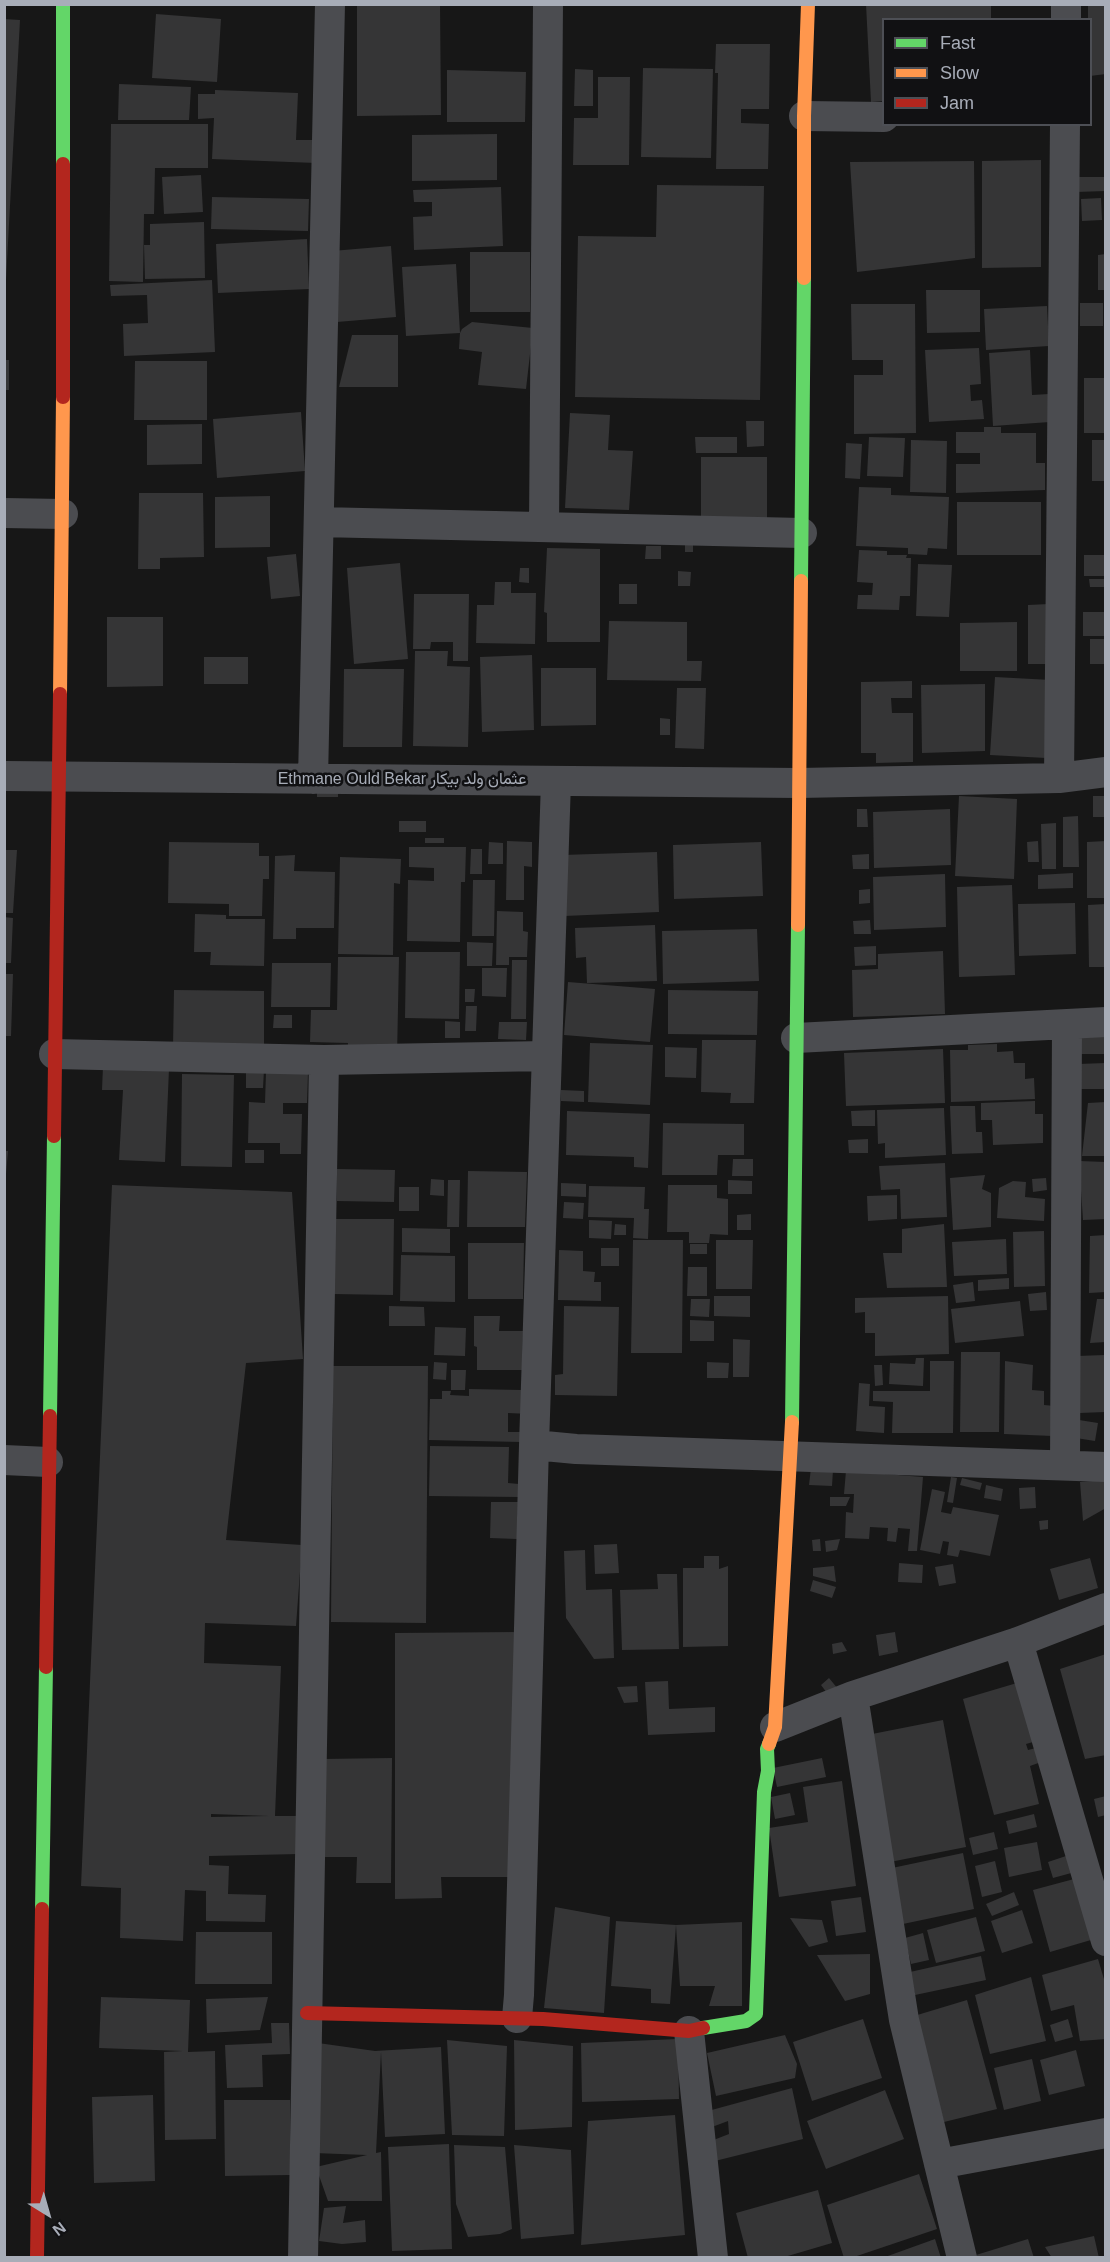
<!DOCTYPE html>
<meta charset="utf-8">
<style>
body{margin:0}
#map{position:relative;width:1110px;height:2262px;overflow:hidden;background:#171717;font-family:Helvetica,sans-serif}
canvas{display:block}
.frame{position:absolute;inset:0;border:6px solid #a8adb8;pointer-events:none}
.legend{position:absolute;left:882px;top:18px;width:210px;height:108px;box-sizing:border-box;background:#111113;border:2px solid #4d4f55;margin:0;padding:8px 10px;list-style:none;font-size:18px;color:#a8adb8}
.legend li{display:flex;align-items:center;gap:12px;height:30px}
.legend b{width:30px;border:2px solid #4d4f55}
.north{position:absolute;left:18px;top:2184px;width:60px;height:60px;-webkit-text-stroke:4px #111113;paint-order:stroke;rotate:143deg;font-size:16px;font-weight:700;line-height:24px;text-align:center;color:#a8adb8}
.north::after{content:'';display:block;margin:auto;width:21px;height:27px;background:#a8adb8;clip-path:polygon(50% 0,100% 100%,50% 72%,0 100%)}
</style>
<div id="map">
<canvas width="1110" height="2262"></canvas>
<div class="frame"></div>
<ul class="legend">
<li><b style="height:8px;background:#63d668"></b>Fast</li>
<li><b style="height:8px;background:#ff974d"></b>Slow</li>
<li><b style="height:8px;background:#b3261e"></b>Jam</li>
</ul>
<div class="north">N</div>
</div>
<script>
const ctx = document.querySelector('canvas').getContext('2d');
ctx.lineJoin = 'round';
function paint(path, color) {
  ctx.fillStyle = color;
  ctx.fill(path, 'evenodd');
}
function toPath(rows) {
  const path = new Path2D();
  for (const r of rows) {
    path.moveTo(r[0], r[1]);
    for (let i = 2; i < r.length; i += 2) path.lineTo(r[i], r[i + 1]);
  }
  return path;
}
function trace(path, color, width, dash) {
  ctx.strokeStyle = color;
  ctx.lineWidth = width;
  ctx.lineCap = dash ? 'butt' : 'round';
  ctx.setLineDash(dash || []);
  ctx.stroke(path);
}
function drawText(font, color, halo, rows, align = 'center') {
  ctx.font = font + ' Helvetica,Vazirmatn,sans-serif';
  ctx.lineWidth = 5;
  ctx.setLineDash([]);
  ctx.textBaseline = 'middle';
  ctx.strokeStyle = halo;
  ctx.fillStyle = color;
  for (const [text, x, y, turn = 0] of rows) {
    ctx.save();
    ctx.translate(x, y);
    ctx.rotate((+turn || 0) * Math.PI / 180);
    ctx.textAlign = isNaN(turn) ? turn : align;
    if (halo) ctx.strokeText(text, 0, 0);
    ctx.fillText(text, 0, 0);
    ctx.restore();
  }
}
const building = toPath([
 [357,4,440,4,441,115,357,116],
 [866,4,991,4,991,20,884,20,884,101,871,102],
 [1088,4,1106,4,1106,74,1090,76,1090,20,1088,20],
 [156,14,221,19,217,82,152,78],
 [4,19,20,20,6,280,4,280],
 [716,44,770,44,769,109,741,109,741,123,769,124,768,169,716,169,718,73,715,73],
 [643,68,713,69,711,158,641,157],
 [575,69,593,70,593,106,574,106],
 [447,70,526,72,525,122,447,122],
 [598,77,630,77,629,165,573,165,574,118,598,118],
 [119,84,191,87,189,120,118,120],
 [215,90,298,93,296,140,317,140,316,163,212,159,214,118,198,119,198,94,215,94],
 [111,124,208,124,208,168,155,168,154,214,144,214,143,282,109,281],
 [497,134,497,180,412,181,412,135],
 [1041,160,1041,267,982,268,982,161],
 [974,161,975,258,857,272,850,162],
 [201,175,203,212,164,214,162,177],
 [1076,177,1106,177,1106,191,1076,192],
 [657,185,764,186,760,400,575,397,578,236,656,237],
 [501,187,503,246,414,250,413,217,432,216,432,202,414,202,413,190],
 [212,197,309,199,308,231,211,229],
 [1101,198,1102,220,1082,221,1081,199],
 [204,222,205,278,145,279,144,245,150,245,150,224],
 [307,239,309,289,218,293,216,244],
 [391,246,396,317,337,322,332,251],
 [470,252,530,252,530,312,470,312],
 [1106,254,1106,290,1098,290,1098,255],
 [456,264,460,333,406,336,402,267],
 [212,280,215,352,124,356,123,324,148,323,147,295,111,296,110,285],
 [926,290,980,290,980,332,927,333],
 [1080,303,1103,303,1103,326,1080,326],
 [851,304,915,304,916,433,854,434,854,375,883,375,883,360,852,360],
 [1047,306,1049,346,986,350,984,309],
 [472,322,533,328,526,389,478,385,482,352,459,349,460,333,462,329],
 [352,335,398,335,398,387,339,387],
 [979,348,981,384,970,385,971,401,982,400,984,419,929,422,925,350],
 [1030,350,1032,395,1049,394,1050,422,993,426,989,353],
 [4,360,9,360,9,390,4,390],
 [135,361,207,361,207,420,134,420],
 [1084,378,1106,378,1106,433,1084,433],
 [301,412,305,471,217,478,213,419],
 [570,413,610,415,608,450,633,451,629,510,565,508],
 [746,421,764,421,764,446,747,447],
 [202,424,202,464,147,465,147,425],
 [984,427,1001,427,1001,433,1036,433,1036,463,1045,463,1045,490,956,493,956,464,980,464,980,453,956,453,956,432,984,432],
 [695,437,737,437,737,453,696,453],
 [869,437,905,438,903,477,867,476],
 [911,440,947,441,946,493,910,492],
 [1092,440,1106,440,1106,481,1092,481],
 [846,443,862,444,860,479,845,478],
 [701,457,767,457,767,520,701,520],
 [859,487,891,488,891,495,949,497,947,549,928,548,927,555,908,554,908,548,856,546],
 [139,493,203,493,204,557,160,558,160,569,138,569],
 [270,496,270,547,215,548,215,497],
 [957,502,1041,502,1041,555,957,555],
 [693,538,693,552,685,552,685,539],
 [646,546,661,546,661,559,645,559],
 [547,548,600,549,600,642,547,642,547,613,544,612],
 [859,550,887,551,887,555,907,555,906,558,911,558,910,596,900,596,899,610,857,609,858,595,872,595,873,583,857,582],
 [296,554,300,596,271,599,267,557],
 [1084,555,1106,555,1106,576,1084,576],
 [400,563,408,659,354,664,347,568],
 [918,564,952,565,949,617,916,616],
 [520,568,529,568,529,583,519,582],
 [678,571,691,572,690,586,678,586],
 [1089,579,1106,579,1106,587,1090,587],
 [495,582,511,582,511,593,536,593,535,644,476,643,477,605,494,605],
 [619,584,637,584,637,604,619,604],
 [414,594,469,594,468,661,453,661,453,642,431,642,430,649,413,649],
 [1049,604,1049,664,1028,664,1028,605],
 [1083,612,1106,612,1106,636,1083,636],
 [107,617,163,617,163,686,107,687],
 [609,621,687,622,687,661,702,661,701,681,607,680],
 [1017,622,1017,671,960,671,960,623],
 [1090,639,1106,639,1106,664,1090,664],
 [415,651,448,651,447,666,470,667,468,747,413,746],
 [532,655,534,730,482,732,480,657],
 [204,657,248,657,248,684,204,684],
 [541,668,596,668,596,725,541,726],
 [344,669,404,669,402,747,343,747],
 [995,677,1051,680,1046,758,990,755],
 [912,681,912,698,891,698,892,713,913,713,913,762,876,763,876,753,861,753,861,682],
 [985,684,985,751,922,753,921,685],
 [677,688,706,688,704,749,675,748],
 [660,718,670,719,670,735,660,735],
 [317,787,338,787,338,797,317,797],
 [959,796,1017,799,1014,879,955,876],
 [1093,796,1106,796,1106,817,1093,817],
 [857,809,867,809,868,827,857,827],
 [950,809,951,865,874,868,873,812],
 [1078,816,1079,867,1063,867,1063,817],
 [399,821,426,821,426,832,399,832],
 [1056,823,1056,869,1042,869,1041,824],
 [425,838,444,838,444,843,425,843],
 [507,841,532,842,532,867,524,866,524,900,506,900],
 [1038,841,1039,862,1028,862,1027,842],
 [1106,841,1106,898,1087,898,1087,842],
 [169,842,259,843,259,856,269,856,269,879,263,879,262,916,229,916,229,904,168,903],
 [489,842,503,843,503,864,488,864],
 [761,842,763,896,674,899,673,845],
 [409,847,466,847,465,882,461,882,460,942,407,941,408,880,434,881,434,868,409,867],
 [471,849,482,849,482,874,470,874],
 [4,850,17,850,13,913,4,913],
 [657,852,659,912,564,916,562,855],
 [869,854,869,869,853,869,852,855],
 [295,855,294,871,335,872,334,928,296,928,296,939,273,939,275,856],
 [340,857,401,859,400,884,394,883,393,955,338,954],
 [1073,873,1073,888,1038,889,1038,875],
 [945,874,946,927,874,930,873,877],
 [473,880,495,880,494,936,472,936],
 [1012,885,1015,975,959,977,957,887],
 [870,889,870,903,859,904,859,890],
 [1075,903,1076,954,1019,956,1018,904],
 [1106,904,1106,967,1089,967,1088,905],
 [497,911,523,912,523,931,528,932,527,957,509,957,509,965,496,965],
 [195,914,226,915,226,919,265,919,264,966,210,965,211,952,194,952],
 [4,917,13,918,11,963,4,963],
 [870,920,871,934,854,934,853,921],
 [655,925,657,981,587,983,586,957,576,958,575,928],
 [757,929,759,981,663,984,662,931],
 [467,942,493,943,492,966,467,966],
 [876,946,876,965,855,966,854,947],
 [943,951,945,1014,853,1017,852,970,878,969,878,954],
 [406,952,460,952,459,1019,405,1018],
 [338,957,399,957,397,1057,347,1056,348,1043,310,1042,311,1010,337,1010],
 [512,960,527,960,526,1019,511,1019],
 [272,963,331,963,330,1007,271,1007],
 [482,968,507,968,506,997,482,996],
 [4,974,13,974,11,1036,4,1036],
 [568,982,655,989,650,1042,564,1035],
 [465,989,475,989,474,1002,465,1002],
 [174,990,264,991,264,1048,173,1047],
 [668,990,758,991,757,1035,668,1034],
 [466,1006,477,1006,476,1031,465,1031],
 [274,1015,292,1015,292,1028,273,1028],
 [445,1021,460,1022,460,1038,445,1038],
 [499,1022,527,1022,526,1040,498,1039],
 [1106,1025,1106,1054,1078,1054,1077,1026],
 [702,1040,756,1040,754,1103,730,1103,731,1093,701,1092],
 [590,1043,653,1045,650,1105,588,1102],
 [997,1044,997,1052,1013,1051,1014,1063,1025,1063,1025,1079,1034,1078,1035,1099,951,1102,950,1050,968,1050,968,1045],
 [665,1047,697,1048,696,1078,665,1077],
 [943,1049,945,1103,846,1106,844,1053],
 [1106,1063,1106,1089,1079,1089,1078,1064],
 [103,1066,169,1069,165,1162,119,1160,123,1090,102,1090],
 [246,1070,264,1070,263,1088,246,1088],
 [266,1072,308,1073,307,1103,283,1103,283,1114,302,1114,301,1154,280,1154,280,1143,248,1143,249,1102,265,1103],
 [182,1074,234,1075,232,1167,181,1166],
 [561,1090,584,1091,584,1102,561,1101],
 [1035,1101,1035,1114,1043,1114,1043,1143,993,1145,992,1120,981,1120,981,1103],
 [1106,1102,1106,1156,1082,1156,1088,1103],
 [950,1106,975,1106,976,1132,982,1132,983,1153,952,1154],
 [944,1108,946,1155,885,1158,885,1143,878,1144,877,1110],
 [875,1110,875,1126,852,1126,851,1111],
 [567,1111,650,1114,648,1168,634,1167,634,1157,566,1155],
 [663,1123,744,1124,744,1155,718,1155,717,1175,662,1175],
 [868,1139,868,1153,849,1153,848,1140],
 [245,1150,264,1150,264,1163,245,1163],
 [4,1151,8,1151,6,1174,4,1173],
 [733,1159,753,1159,753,1176,732,1176],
 [1079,1161,1106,1162,1106,1219,1083,1220],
 [945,1163,947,1217,901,1219,900,1189,881,1190,879,1166],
 [337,1169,395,1170,394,1202,337,1201],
 [468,1171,527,1172,525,1227,467,1227],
 [985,1175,982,1189,991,1193,991,1227,953,1230,950,1178],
 [1046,1178,1047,1190,1033,1192,1032,1179],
 [431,1179,444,1180,444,1196,430,1195],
 [448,1180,460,1180,459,1227,447,1227],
 [728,1180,752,1181,752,1194,728,1194],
 [1013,1181,1026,1182,1025,1197,1045,1199,1044,1221,997,1218,999,1188],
 [561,1183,586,1184,586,1197,561,1196],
 [112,1185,292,1192,303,1359,246,1363,226,1540,302,1545,296,1626,205,1623,204,1663,281,1666,275,1816,299,1816,299,1854,209,1856,209,1865,229,1866,228,1894,266,1895,265,1922,206,1921,206,1891,185,1890,183,1941,120,1938,121,1888,81,1886],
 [211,1814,269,1816,211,1817],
 [668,1185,717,1185,717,1198,728,1199,728,1235,710,1234,709,1243,689,1243,689,1232,667,1232],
 [589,1186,645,1187,644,1209,649,1209,648,1239,633,1238,634,1218,588,1217],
 [399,1187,419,1187,419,1211,399,1211],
 [897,1195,897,1219,868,1221,867,1196],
 [564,1202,584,1203,583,1219,563,1218],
 [751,1214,751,1230,737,1230,737,1215],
 [335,1219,394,1219,393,1295,333,1294],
 [589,1220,612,1221,611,1239,589,1238],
 [615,1224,626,1225,626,1235,614,1235],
 [944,1224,947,1287,887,1288,883,1253,902,1253,902,1229],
 [402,1228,450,1229,450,1253,402,1252],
 [1044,1231,1045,1286,1014,1287,1013,1232],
 [1106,1235,1106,1292,1089,1293,1090,1236],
 [1006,1239,1007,1274,954,1276,952,1242],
 [633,1240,683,1240,682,1353,631,1353],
 [716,1240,753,1240,752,1289,716,1289],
 [468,1243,524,1243,523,1299,468,1299],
 [690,1244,707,1244,707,1254,690,1254],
 [601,1248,619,1248,619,1266,601,1266],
 [559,1250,583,1251,583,1271,595,1272,594,1282,601,1282,601,1301,558,1300],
 [401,1255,455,1256,455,1302,400,1301],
 [688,1267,707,1267,707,1296,687,1296],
 [1009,1278,1009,1289,978,1291,978,1280],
 [973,1282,975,1301,956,1303,953,1285],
 [1046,1292,1047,1310,1030,1311,1028,1294],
 [714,1296,750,1296,750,1317,714,1316],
 [948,1296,949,1354,875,1356,875,1333,865,1333,865,1312,855,1313,855,1298],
 [691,1299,710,1299,709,1317,690,1316],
 [1097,1299,1106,1299,1106,1342,1090,1343],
 [1020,1301,1024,1336,955,1343,951,1309],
 [389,1306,424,1307,425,1326,389,1326],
 [564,1306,619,1307,617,1396,555,1395,555,1375,563,1374],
 [474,1316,500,1316,499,1331,523,1331,522,1370,477,1370,477,1347,474,1346],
 [690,1320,714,1321,714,1341,690,1341],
 [435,1327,466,1328,465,1356,434,1355],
 [733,1339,750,1340,749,1377,733,1377],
 [961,1352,1000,1352,999,1432,960,1432],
 [1105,1355,1106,1412,1079,1413,1077,1356],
 [916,1358,924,1358,923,1386,889,1384,890,1363,915,1364],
 [930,1361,954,1361,953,1433,892,1433,893,1402,873,1401,873,1391,930,1391],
 [1005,1361,1033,1365,1032,1390,1044,1391,1044,1405,1055,1406,1053,1436,1004,1434],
 [434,1362,447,1363,446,1380,433,1379],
 [707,1362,729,1363,728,1378,707,1378],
 [874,1365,882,1365,883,1385,875,1386],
 [333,1366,428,1366,426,1623,331,1622],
 [451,1370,466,1370,465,1390,451,1390],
 [859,1383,870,1384,869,1406,885,1407,884,1433,856,1431],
 [469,1389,522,1390,530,1414,508,1413,508,1432,521,1432,521,1442,429,1440,430,1399,442,1399,442,1391,451,1391,450,1395,469,1396],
 [1079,1420,1098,1423,1095,1441,1076,1438],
 [430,1446,509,1447,508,1483,519,1484,519,1497,429,1496],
 [811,1468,833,1470,832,1486,809,1485],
 [846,1471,923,1477,917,1551,908,1551,910,1529,898,1528,896,1542,887,1541,888,1528,870,1527,869,1539,845,1538,846,1512,853,1513,854,1494,844,1494],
 [951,1477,957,1478,953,1503,947,1502],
 [962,1478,982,1483,980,1490,960,1485],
 [1106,1480,1106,1508,1083,1521,1080,1482],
 [986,1485,1003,1489,1001,1501,984,1498],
 [1035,1487,1036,1508,1020,1509,1019,1488],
 [932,1489,945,1492,941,1512,951,1514,953,1507,999,1515,990,1556,960,1550,958,1557,947,1555,949,1542,943,1541,940,1554,920,1550],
 [830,1497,850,1497,846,1506,830,1506],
 [491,1502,518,1502,517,1539,490,1538],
 [1048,1520,1048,1529,1040,1530,1039,1521],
 [820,1539,821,1551,813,1551,812,1540],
 [840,1539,837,1550,826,1552,825,1541],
 [617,1544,619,1573,595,1574,594,1545],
 [585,1550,586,1590,612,1589,614,1658,594,1659,566,1618,564,1551],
 [704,1556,719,1556,719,1569,728,1566,728,1646,683,1647,683,1568,704,1568],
 [1090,1558,1098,1588,1059,1600,1050,1569],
 [899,1563,923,1565,922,1583,898,1582],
 [953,1564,956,1583,939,1586,935,1567],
 [834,1566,836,1582,813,1576,813,1568],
 [657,1574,677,1574,679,1649,622,1650,620,1590,658,1589],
 [813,1580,836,1587,832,1598,810,1591],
 [519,1632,519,1877,441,1877,442,1898,395,1899,395,1633],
 [895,1632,898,1652,879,1656,876,1635],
 [842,1642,847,1651,833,1654,832,1644],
 [1106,1654,1106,1755,1085,1759,1060,1669],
 [829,1678,838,1689,830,1697,821,1685],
 [1027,1680,1044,1739,1026,1744,1028,1750,1040,1747,1044,1761,1030,1766,1039,1804,994,1815,963,1699],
 [668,1681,669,1709,715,1707,715,1732,648,1735,645,1682],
 [637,1686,638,1702,624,1703,617,1687],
 [943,1720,966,1847,890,1862,867,1735],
 [392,1758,391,1883,356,1883,357,1857,321,1857,322,1759],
 [822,1758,826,1777,777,1787,773,1768],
 [842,1781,856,1886,779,1897,769,1828,808,1822,803,1787],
 [790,1793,795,1815,775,1819,771,1797],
 [1106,1796,1106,1815,1098,1817,1094,1799],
 [1034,1814,1037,1827,1009,1834,1006,1821],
 [994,1832,998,1849,973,1855,969,1838],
 [1037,1842,1042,1870,1009,1877,1004,1848],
 [963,1853,974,1909,903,1924,892,1868],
 [1069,1855,1075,1872,1053,1878,1048,1862],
 [995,1861,1002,1892,982,1897,975,1866],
 [1074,1879,1091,1940,1050,1952,1033,1890],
 [1014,1892,1019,1905,992,1916,986,1904],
 [861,1897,866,1932,836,1936,831,1901],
 [555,1907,610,1917,604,2013,544,2008],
 [1022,1910,1033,1943,1002,1953,991,1921],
 [976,1917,985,1951,936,1963,927,1930],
 [790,1918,822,1920,828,1942,809,1947],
 [616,1921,676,1925,742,1922,742,2006,709,2006,715,1986,680,1986,676,1925,670,2004,651,2003,651,1989,611,1986],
 [196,1932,272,1932,272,1984,195,1984],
 [923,1933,929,1960,911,1964,905,1938],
 [870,1954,870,1994,845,2001,817,1955],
 [981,1956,986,1980,915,1995,910,1972],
 [1098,1959,1106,1986,1106,2039,1080,2041,1074,2005,1051,2011,1042,1975],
 [1031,1977,1046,2041,990,2054,975,1995],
 [101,1997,190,2000,188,2052,215,2051,216,2139,165,2140,164,2052,183,2051,99,2048],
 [268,1997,260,2030,207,2033,206,1999],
 [967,2000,997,2109,944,2122,914,2016],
 [863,2019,882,2078,812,2101,793,2042],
 [1068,2019,1073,2037,1055,2042,1050,2025],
 [271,2023,289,2023,290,2054,262,2055,263,2087,227,2088,225,2045,272,2043],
 [785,2035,797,2064,795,2078,716,2096,707,2053],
 [678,2039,679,2099,582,2102,581,2043],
 [447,2040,507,2046,504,2136,452,2135],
 [514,2040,573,2046,572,2127,515,2130],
 [318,2043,375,2051,441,2047,445,2134,385,2137,381,2052,376,2153,381,2152,382,2201,328,2201,316,2167,367,2155,314,2153],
 [1076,2050,1085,2086,1049,2095,1040,2060],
 [1032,2059,1041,2101,1004,2110,994,2068],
 [792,2088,803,2139,715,2161,711,2141,729,2134,728,2121,712,2127,708,2111],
 [885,2090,904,2139,826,2169,807,2121],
 [153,2095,155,2181,94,2183,92,2097],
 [224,2100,290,2100,290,2175,225,2176],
 [675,2115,685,2235,581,2245,588,2121],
 [449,2144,452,2249,392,2251,388,2147],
 [454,2145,505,2147,512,2229,500,2234,468,2237,456,2204],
 [514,2145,571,2150,574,2234,521,2239],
 [919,2174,937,2229,851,2258,844,2258,827,2205],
 [818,2190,832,2243,781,2258,748,2258,736,2213],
 [346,2206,343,2223,365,2220,366,2242,342,2244,319,2241,324,2208],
 [1094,2236,1099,2258,1052,2258,1045,2247],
 [935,2239,941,2258,885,2258,885,2257],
 [1028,2239,1034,2258,977,2258,976,2255]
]);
const street = toPath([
 [1066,4,1066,20],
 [804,116,884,117],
 [4,513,63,514],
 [319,522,802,533],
 [544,527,548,4],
 [4,776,799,783,1059,778,1106,772],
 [1059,778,1065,124],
 [313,779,330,4],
 [796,1038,1106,1022],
 [54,1054,324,1060,546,1056],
 [534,1445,576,1449,1106,1467],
 [4,1460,48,1462],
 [1065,1465,1067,1024],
 [1018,1642,1106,1941],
 [853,1696,904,2020,962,2258],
 [775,1727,853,1696,1018,1642,1106,1608],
 [517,2018,519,1995,534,1445,556,781],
 [689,2031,713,2258],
 [939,2164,1106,2133],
 [303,2258,324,1060]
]);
const fast = toPath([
 [63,4,63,164],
 [801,581,804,278],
 [50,1416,54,1136],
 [792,1422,798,925],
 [42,1909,46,1667],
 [703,2028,746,2021,756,2014,764,1792,768,1771,767,1749,769,1744]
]);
const slow = toPath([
 [804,278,804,116,808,4],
 [60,694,63,397],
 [798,925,801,581],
 [769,1744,775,1727,792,1422]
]);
const jam = toPath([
 [63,164,63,397],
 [54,1136,60,694],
 [46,1667,50,1416],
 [307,2013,543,2019,689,2031,703,2028],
 [37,2258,42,1909]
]);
const streetNames = [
 ["Ethmane Ould Bekar عثمان ولد بيكار",402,780]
];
paint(building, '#353536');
trace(street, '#4b4c50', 30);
trace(fast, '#63d668', 14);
trace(slow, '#ff974d', 14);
trace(jam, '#b3261e', 14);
drawText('16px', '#a8adb8', '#111113', streetNames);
</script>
